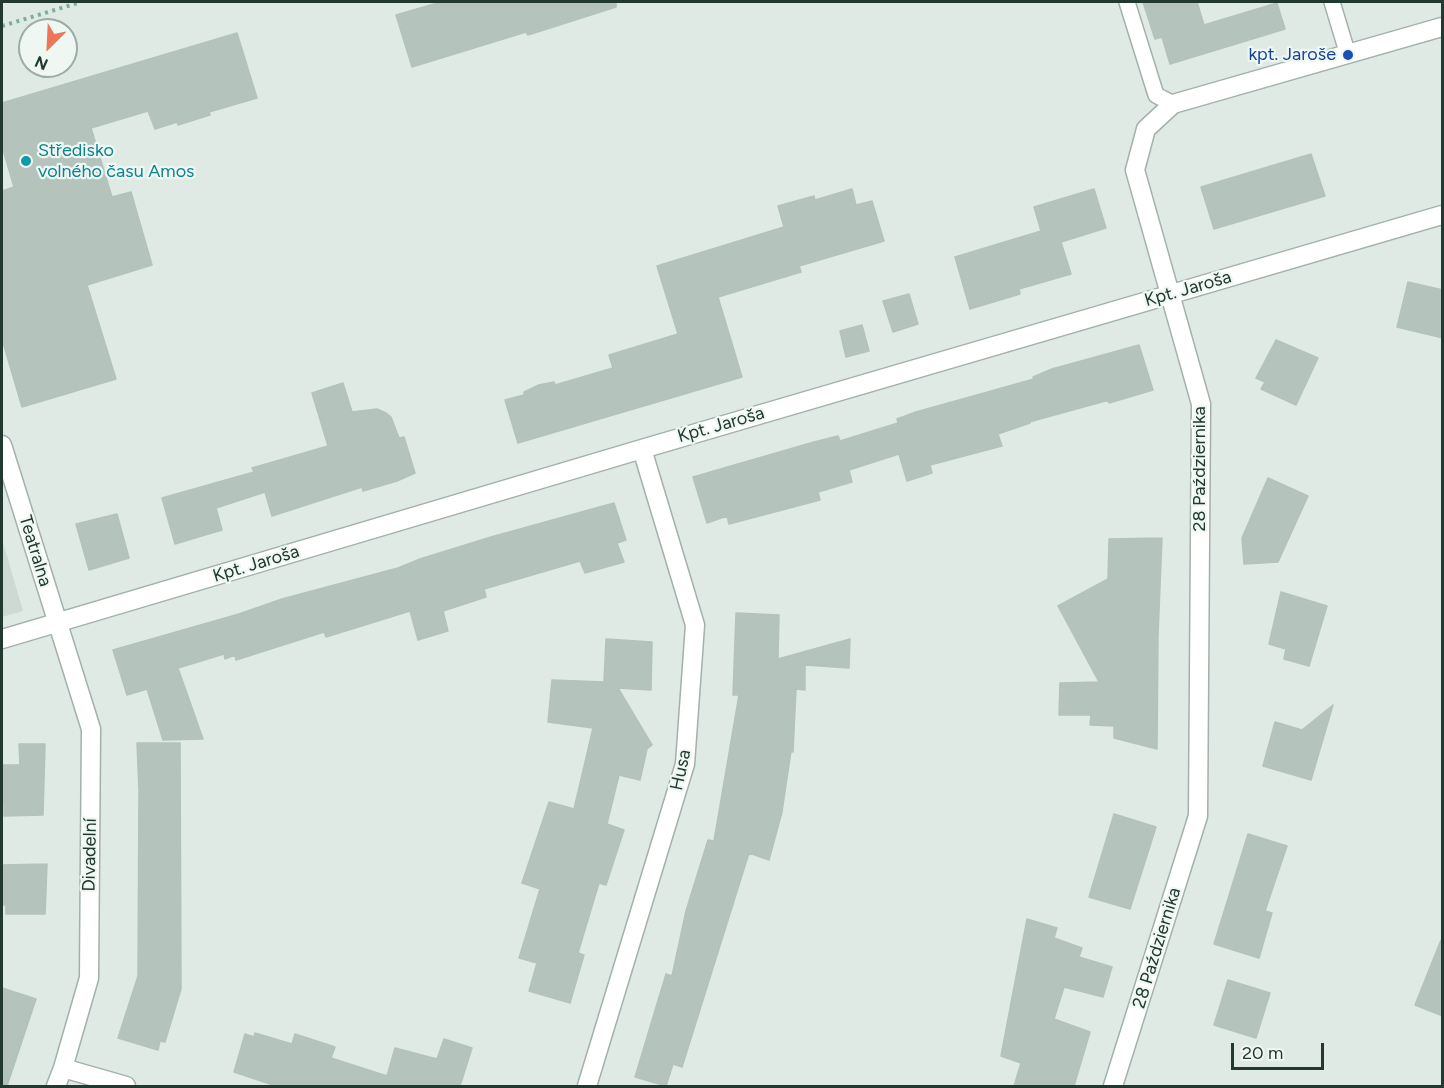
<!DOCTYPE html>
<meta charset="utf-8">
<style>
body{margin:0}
#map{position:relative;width:1444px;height:1088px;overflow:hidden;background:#dfeae4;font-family:Figtree,sans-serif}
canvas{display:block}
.frame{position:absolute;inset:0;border:3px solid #213931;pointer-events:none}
.north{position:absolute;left:18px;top:18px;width:60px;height:60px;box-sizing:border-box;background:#eff7f2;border:2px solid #9daba5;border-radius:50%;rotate:204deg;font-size:16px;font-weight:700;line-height:24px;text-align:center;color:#213931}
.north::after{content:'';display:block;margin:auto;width:21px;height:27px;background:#ed755a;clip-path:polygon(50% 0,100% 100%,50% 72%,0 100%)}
.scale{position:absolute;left:1231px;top:1043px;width:93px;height:27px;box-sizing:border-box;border:3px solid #213931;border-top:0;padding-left:8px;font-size:18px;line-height:21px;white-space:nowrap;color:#213931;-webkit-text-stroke:4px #eff7f2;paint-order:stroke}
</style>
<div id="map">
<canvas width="1444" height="1088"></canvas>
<div class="frame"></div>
<div class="north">N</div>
<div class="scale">20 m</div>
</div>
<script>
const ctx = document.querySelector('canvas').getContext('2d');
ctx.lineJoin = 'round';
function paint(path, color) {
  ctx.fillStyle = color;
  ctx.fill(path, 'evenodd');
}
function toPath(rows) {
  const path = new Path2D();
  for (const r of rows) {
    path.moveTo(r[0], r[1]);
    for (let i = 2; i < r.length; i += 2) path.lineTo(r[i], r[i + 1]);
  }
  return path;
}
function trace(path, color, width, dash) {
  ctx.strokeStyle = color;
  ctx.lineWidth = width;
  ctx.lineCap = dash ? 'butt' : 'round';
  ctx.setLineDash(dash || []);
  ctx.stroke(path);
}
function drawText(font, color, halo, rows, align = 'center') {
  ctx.font = font + ' Figtree,sans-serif';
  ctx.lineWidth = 4.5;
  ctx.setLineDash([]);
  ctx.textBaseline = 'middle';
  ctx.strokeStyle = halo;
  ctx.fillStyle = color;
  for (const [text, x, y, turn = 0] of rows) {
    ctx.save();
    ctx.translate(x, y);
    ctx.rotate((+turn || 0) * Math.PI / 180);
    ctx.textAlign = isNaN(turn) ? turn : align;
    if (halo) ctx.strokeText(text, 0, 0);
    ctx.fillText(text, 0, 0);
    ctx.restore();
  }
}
const built = toPath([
 [2,539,23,611,2,617]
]);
const building = toPath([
 [441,2,616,2,616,7,528,35,526,32,412,67,396,15,441,2],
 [1143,2,1197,2,1204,25,1277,3,1285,29,1170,64,1162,37,1155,39,1143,2],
 [237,33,257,98,209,112,210,115,178,125,177,122,155,129,148,111,91,128,112,197,131,192,152,265,87,285,116,379,22,407,2,339,2,191,14,187,2,146,2,103,237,33],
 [1311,154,1325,196,1214,229,1201,187,1311,154],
 [852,189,856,205,872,201,884,241,799,266,801,272,718,297,742,377,518,443,505,400,524,395,524,392,539,385,554,382,555,385,613,368,609,355,678,334,657,266,784,227,778,206,814,196,815,200,852,189],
 [1094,189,1106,228,1061,242,1071,274,1019,289,1020,294,970,309,955,257,1041,231,1034,207,1094,189],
 [1408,282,1443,290,1443,338,1397,327,1408,282],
 [909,294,918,324,893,332,883,301,909,294],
 [862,325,869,351,846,357,840,331,862,325],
 [1276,340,1318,358,1296,405,1261,389,1265,382,1256,378,1276,340],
 [1139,345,1153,390,1109,403,1109,400,1029,422,1030,423,998,434,1002,446,930,465,932,473,907,481,899,454,849,470,852,482,818,492,820,500,729,524,727,516,707,523,693,477,814,442,838,436,840,441,898,423,897,419,916,412,1034,379,1033,377,1052,369,1139,345],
 [343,383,352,412,377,409,386,413,391,417,399,438,404,437,415,473,397,481,363,491,362,487,272,516,265,492,216,508,222,530,175,544,162,498,254,472,252,468,328,446,312,393,343,383],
 [1268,478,1308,496,1278,562,1244,564,1242,538,1268,478],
 [614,503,626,540,617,543,624,562,585,573,580,561,484,589,486,597,443,611,448,631,418,640,410,611,326,637,324,632,236,660,235,655,225,659,224,654,178,668,203,739,163,740,147,689,127,695,113,650,239,614,282,599,398,568,420,559,491,537,614,503],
 [117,514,129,558,89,570,76,524,117,514],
 [1162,538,1158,635,1157,749,1114,738,1114,726,1090,725,1091,715,1059,715,1060,683,1099,682,1058,606,1108,579,1109,539,1162,538],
 [1281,592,1327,606,1309,666,1284,659,1286,649,1269,644,1281,592],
 [736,613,779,615,778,659,850,639,849,668,805,665,805,690,796,689,793,752,791,751,782,812,769,860,749,853,682,1067,673,1064,666,1086,635,1077,666,974,672,976,686,911,708,840,714,841,739,695,733,695,736,613],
 [606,639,652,642,651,690,618,688,652,745,647,749,640,780,619,775,607,824,624,830,606,885,599,883,578,953,584,955,570,1003,529,991,537,963,519,958,540,889,522,883,549,802,574,809,593,728,548,722,552,680,604,682,606,639],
 [1333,705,1311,780,1263,766,1275,722,1302,730,1333,705],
 [137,743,180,743,181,989,165,1042,160,1041,158,1050,118,1038,138,976,139,790,137,743],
 [19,744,45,744,43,815,4,816,4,805,2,805,2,765,20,765,19,744],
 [1114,814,1156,827,1130,909,1089,897,1114,814],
 [1248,834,1287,846,1265,911,1272,913,1259,958,1214,944,1248,834],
 [47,864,45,914,6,914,6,905,2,905,2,865,47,864],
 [1027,919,1057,928,1054,938,1082,948,1079,957,1112,967,1103,997,1064,987,1054,1019,1090,1032,1074,1086,1014,1086,1021,1063,1001,1056,1027,919],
 [1441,940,1443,940,1443,1016,1415,1005,1441,940],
 [1228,980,1270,993,1256,1038,1214,1025,1228,980],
 [2,988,36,999,7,1086,2,1085,2,988],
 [255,1033,292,1044,295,1034,335,1047,331,1058,387,1076,395,1048,437,1059,444,1039,472,1048,460,1086,276,1086,234,1072,245,1034,254,1037,255,1033]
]);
const path = toPath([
 [2,26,81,2]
]);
const lane = toPath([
 [1127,2,1156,95,1173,104],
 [1332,2,1348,55]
]);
const street = toPath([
 [2,445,91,729,89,978,63,1068,56,1086],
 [2,639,642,449,1442,215],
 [63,1068,126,1086],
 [587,1086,685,764,695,625,642,449],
 [1113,1086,1198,816,1201,404,1135,170,1146,129,1173,104,1442,27]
]);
const markers = [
 [1348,55,6,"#1a4fb4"],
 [26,161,6,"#0f9aa8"]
];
const transitNames = [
 ["kpt. Jaroše",1336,55]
];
const cultureNames = [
 ["Středisko",38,151],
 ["volného času Amos",38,172]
];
const streetNames = [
 ["Kpt. Jaroša",1188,289,-16],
 ["Kpt. Jaroša",721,425,-16],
 ["28 Października",1200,469,-90],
 ["Teatralna",35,551,73],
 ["Kpt. Jaroša",256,564,-17],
 ["Husa",681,770,-78],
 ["Divadelní",90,855,-89],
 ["28 Października",1157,948,-73]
];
paint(built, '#cdd9d3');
paint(building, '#b4c4bd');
trace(building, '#b2c3bb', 1.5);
trace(lane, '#a2b1ab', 18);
trace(street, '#a2b1ab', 21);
trace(path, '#80ac9c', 4, [3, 4.5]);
trace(lane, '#fff', 15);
trace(street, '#fff', 18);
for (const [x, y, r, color] of markers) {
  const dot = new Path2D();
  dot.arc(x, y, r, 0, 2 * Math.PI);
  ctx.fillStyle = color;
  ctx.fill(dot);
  trace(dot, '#eff7f2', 2);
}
drawText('18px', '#164399', '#eff7f2', transitNames, 'right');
drawText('18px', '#0d838f', '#eff7f2', cultureNames, 'left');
drawText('18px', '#213931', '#eff7f2', streetNames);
</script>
